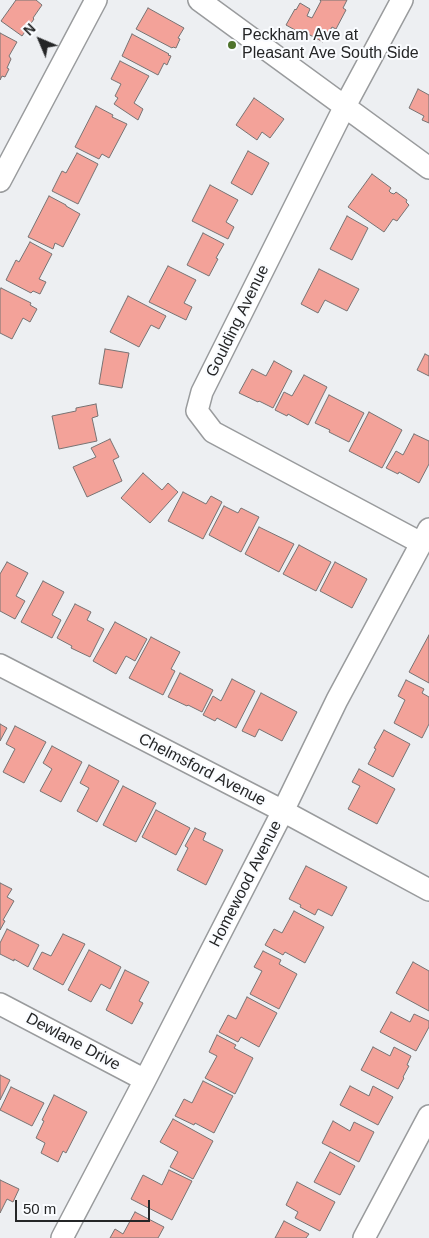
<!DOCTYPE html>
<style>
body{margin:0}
#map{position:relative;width:429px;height:1238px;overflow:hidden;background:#edeff2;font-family:Arial,sans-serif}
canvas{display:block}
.north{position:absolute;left:15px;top:15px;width:50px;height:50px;-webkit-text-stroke:4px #fafcff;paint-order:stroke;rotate:315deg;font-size:14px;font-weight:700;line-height:20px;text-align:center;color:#252627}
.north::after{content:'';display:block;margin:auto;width:18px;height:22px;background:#252627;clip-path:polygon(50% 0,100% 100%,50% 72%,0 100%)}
.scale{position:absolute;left:15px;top:1200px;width:135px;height:22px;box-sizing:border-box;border:2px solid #252627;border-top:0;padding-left:6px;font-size:15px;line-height:18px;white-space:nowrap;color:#252627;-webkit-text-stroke:4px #fafcff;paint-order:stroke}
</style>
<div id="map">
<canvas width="429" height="1238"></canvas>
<div class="north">N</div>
<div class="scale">50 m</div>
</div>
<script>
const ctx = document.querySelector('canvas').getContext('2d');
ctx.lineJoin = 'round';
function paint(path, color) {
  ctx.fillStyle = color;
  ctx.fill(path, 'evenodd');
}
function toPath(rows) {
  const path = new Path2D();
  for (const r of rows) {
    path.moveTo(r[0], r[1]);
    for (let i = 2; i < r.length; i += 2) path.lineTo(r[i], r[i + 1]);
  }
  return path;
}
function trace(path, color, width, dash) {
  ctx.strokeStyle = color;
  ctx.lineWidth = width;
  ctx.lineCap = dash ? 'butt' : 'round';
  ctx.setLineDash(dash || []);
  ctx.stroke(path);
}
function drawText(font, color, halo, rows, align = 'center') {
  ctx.font = font + ' Arial,sans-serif';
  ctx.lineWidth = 4;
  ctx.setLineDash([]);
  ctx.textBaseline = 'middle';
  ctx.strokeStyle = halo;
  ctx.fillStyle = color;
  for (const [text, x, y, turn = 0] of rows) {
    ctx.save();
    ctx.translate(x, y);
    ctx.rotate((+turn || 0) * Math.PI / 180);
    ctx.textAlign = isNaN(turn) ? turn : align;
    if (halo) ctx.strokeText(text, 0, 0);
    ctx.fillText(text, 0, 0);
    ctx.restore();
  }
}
const building = toPath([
 [16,0,36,0,42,5,33,18,34,19,22,36,1,21,16,0],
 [320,0,347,0,343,8,346,10,336,29,332,27,323,42,308,34,306,36,286,25,295,9,296,10,300,3,310,9,307,16,312,18,321,1,320,0],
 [148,8,184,28,178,38,180,39,176,48,173,47,172,48,136,29,148,8],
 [0,33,17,42,9,56,11,59,7,68,9,69,5,77,2,76,0,80,0,33],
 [132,34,169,54,168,55,171,56,167,65,164,63,158,75,122,56,132,34],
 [120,61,149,76,134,103,143,109,138,120,114,104,118,98,115,96,121,84,111,79,120,61],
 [418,89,429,95,429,123,422,120,424,116,409,108,418,89],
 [254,98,284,119,270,138,262,132,257,140,236,125,254,98],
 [96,106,113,115,112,117,127,124,109,158,102,154,99,159,75,147,96,106],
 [248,151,269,163,252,195,231,183,248,151],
 [77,153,98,164,78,204,52,191,62,171,66,173,77,153],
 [372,174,391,188,389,191,391,193,394,194,396,192,407,200,406,202,409,205,397,221,393,219,384,232,348,207,372,174],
 [210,185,238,200,226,222,234,227,228,239,192,221,210,185],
 [49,196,66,205,66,206,80,214,63,247,55,243,53,249,28,237,49,196],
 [347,216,368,228,352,260,330,249,347,216],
 [203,233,224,244,216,258,218,259,209,276,187,265,203,233],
 [30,242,52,254,39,279,46,282,40,294,33,291,31,293,6,280,16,260,19,262,30,242],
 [168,266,196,280,184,303,192,307,186,320,149,302,168,266],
 [319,269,359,289,347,311,325,300,318,313,301,304,319,269],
 [1,288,31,303,30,305,37,309,30,322,23,318,12,339,0,333,0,290,1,288],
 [128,296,166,316,159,329,151,325,139,347,110,332,128,296],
 [105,349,129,353,122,388,99,384,105,349],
 [425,354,429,356,429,376,417,370,425,354],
 [274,361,292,371,273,408,259,401,258,402,239,393,252,369,266,376,274,361],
 [304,375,327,387,308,425,288,414,287,416,275,410,284,392,292,396,304,375],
 [329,395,364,413,349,442,329,432,330,430,315,423,329,395],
 [96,404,98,416,92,418,97,441,59,449,52,416,76,411,76,408,96,404],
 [369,412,402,430,382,468,349,451,369,412],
 [414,434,429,441,429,464,419,483,399,472,398,474,386,468,396,451,403,455,414,434],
 [110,439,119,457,113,460,122,481,87,497,73,467,96,457,91,448,110,439],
 [143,473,162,490,168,483,178,492,150,523,121,498,143,473],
 [183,492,206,504,211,496,222,502,203,539,168,521,183,492],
 [224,506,238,513,241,508,259,517,241,552,209,535,224,506],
 [259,527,294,544,279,572,245,554,259,527],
 [299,545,331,562,316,591,283,574,299,545],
 [7,562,28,573,16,596,25,601,15,619,0,611,0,574,7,562],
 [335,562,367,579,352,608,320,591,335,562],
 [43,581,64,592,52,615,61,620,52,638,21,622,43,581],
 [75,604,91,612,87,620,104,629,90,657,71,648,72,646,57,638,75,604],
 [115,622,147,639,135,661,126,656,116,674,93,661,115,622],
 [429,635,429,683,409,672,429,635],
 [151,637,180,652,171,669,175,671,163,695,129,678,151,637],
 [180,673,213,690,202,712,188,705,187,706,168,697,180,673],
 [232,679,255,691,236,728,217,718,215,721,203,715,213,696,221,701,232,679],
 [406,680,424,689,422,693,429,697,429,724,422,738,394,723,405,700,398,696,406,680],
 [261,693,297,712,282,741,259,729,255,737,242,731,261,693],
 [0,724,7,728,0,741,0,724],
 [15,726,46,742,24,783,3,772,15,749,6,744,15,726],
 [384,730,410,744,393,777,368,764,376,749,374,748,384,730],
 [52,746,82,762,61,802,40,791,52,769,43,763,52,746],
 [89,765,119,781,97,822,77,811,89,788,80,783,89,765],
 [359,769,395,789,377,824,348,809,360,786,352,782,359,769],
 [123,786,156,803,136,842,103,825,123,786],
 [156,810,190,828,176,855,142,837,156,810],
 [195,828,206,833,203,840,223,850,206,885,177,870,188,848,185,846,195,828],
 [306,866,347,887,332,916,318,909,315,915,300,907,301,905,289,899,306,866],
 [0,883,12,889,7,897,14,901,3,920,5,921,0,930,0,883],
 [294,911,324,927,305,963,285,952,283,955,265,945,274,929,282,933,294,911],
 [7,929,39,945,28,967,14,959,14,961,0,954,0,943,7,929],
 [63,934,85,944,63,985,33,969,42,952,51,956,63,934],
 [89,950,121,967,110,989,101,984,91,1002,68,990,89,950],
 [263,951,281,960,279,964,297,974,279,1009,250,994,262,971,254,967,263,951],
 [413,962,429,971,429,1011,396,993,413,962],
 [125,970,149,982,139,1001,143,1003,132,1024,106,1010,125,970],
 [247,997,277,1013,259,1047,241,1037,238,1042,219,1032,228,1015,236,1019,247,997],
 [391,1012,410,1022,414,1014,429,1021,429,1027,416,1051,380,1032,391,1012],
 [217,1035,236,1045,234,1048,253,1058,235,1094,205,1078,217,1056,209,1052,217,1035],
 [373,1047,390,1056,394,1047,411,1056,407,1065,409,1066,403,1077,404,1078,398,1089,361,1070,373,1047],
 [0,1075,10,1080,0,1100,0,1075],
 [203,1081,233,1096,214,1133,195,1123,194,1125,175,1116,184,1099,192,1103,203,1081],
 [350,1086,369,1096,373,1086,393,1097,378,1125,340,1105,350,1086],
 [11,1087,44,1103,32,1126,0,1110,11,1087],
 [54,1095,87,1112,66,1153,63,1151,58,1162,41,1153,45,1143,36,1138,44,1121,42,1120,54,1095],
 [173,1119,213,1141,193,1179,170,1167,178,1152,160,1142,173,1119],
 [333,1121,350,1131,354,1122,374,1132,359,1162,322,1143,333,1121],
 [330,1152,355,1166,340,1195,314,1182,330,1152],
 [169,1170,192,1181,172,1220,131,1199,143,1175,162,1185,169,1170],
 [0,1180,19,1189,13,1202,7,1199,0,1213,0,1180],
 [297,1182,335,1202,320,1231,295,1218,298,1212,286,1205,297,1182],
 [135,1212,164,1227,158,1238,110,1238,115,1229,123,1234,135,1212],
 [284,1221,309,1234,306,1238,275,1238,284,1221]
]);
const street = toPath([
 [199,0,429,168],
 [402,0,345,106,202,392,197,411,213,432,421,543],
 [0,181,96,0],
 [0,665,283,811,429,890],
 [0,1004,145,1080],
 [62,1238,145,1080,283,811,337,700,429,529],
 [364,1238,429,1116]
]);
const markers = [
 [232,45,5,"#4e722b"]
];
const poiNames = [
 ["Peckham Ave at",242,36],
 ["Pleasant Ave South Side",242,54]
];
const streetNames = [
 ["Goulding Avenue",238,321,-64],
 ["Chelmsford Avenue",202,770,27],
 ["Homewood Avenue",246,884,-63],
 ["Dewlane Drive",73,1042,28]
];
paint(building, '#f3a299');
trace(building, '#777373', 1);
trace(street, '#999b9d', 24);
trace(street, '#fff', 21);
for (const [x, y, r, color] of markers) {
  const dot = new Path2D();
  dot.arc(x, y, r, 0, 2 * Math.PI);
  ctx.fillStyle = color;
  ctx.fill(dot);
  trace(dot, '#fafcff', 2);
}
drawText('16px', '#252627', '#fafcff', poiNames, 'left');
drawText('16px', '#252627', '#fafcff', streetNames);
</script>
